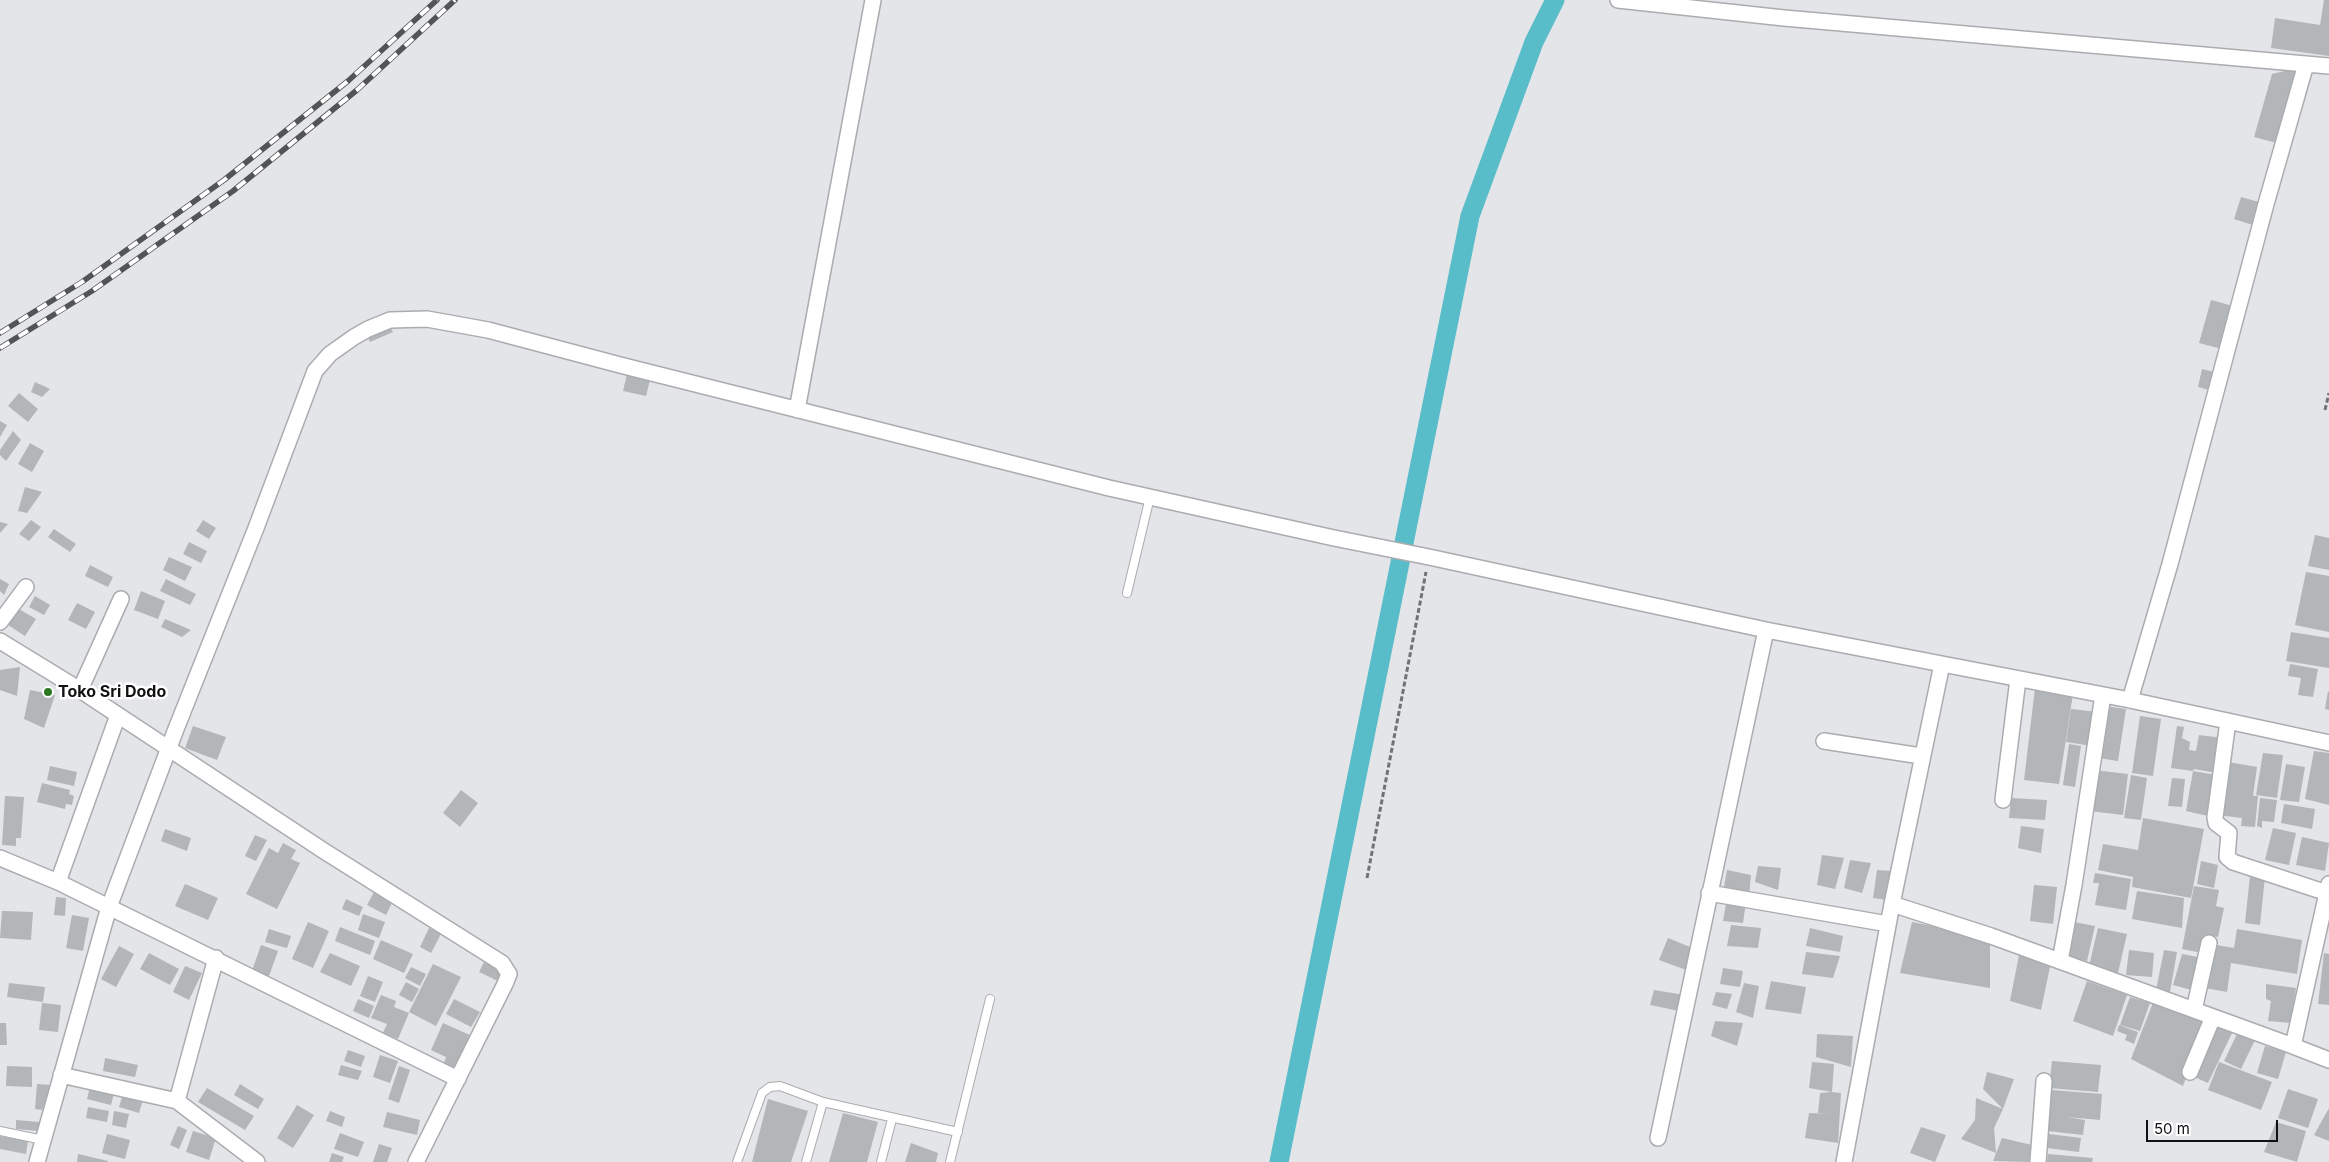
<!DOCTYPE html>
<style>
body{margin:0}
#map{position:relative;width:2329px;height:1162px;overflow:hidden;background:#e3e5e8;font-family:Inter,sans-serif}
canvas{display:block}
.scale{position:absolute;left:2146px;top:1120px;width:132px;height:22px;box-sizing:border-box;border:2px solid #101112;border-top:0;padding-left:6px;font-size:15px;line-height:18px;white-space:nowrap;color:#101112;-webkit-text-stroke:4px #fff;paint-order:stroke}
</style>
<div id="map">
<canvas width="2329" height="1162"></canvas>
<div class="scale">50 m</div>
</div>
<script>
const ctx = document.querySelector('canvas').getContext('2d');
ctx.lineJoin = 'round';
function toPath(rows) {
  const path = new Path2D();
  for (const r of rows) {
    path.moveTo(r[0], r[1]);
    for (let i = 2; i < r.length; i += 2) path.lineTo(r[i], r[i + 1]);
  }
  return path;
}
function trace(path, color, width, dash) {
  ctx.strokeStyle = color;
  ctx.lineWidth = width;
  ctx.lineCap = dash ? 'butt' : 'round';
  ctx.setLineDash(dash || []);
  ctx.stroke(path);
}
function paint(path, color) {
  ctx.fillStyle = color;
  ctx.fill(path, 'evenodd');
}
function drawText(font, color, halo, rows, align = 'center') {
  ctx.font = font + ' Inter,sans-serif';
  ctx.lineWidth = 5;
  ctx.setLineDash([]);
  ctx.textBaseline = 'middle';
  ctx.strokeStyle = halo;
  ctx.fillStyle = color;
  for (const [text, x, y, turn = 0] of rows) {
    ctx.save();
    ctx.translate(x, y);
    ctx.rotate((+turn || 0) * Math.PI / 180);
    ctx.textAlign = isNaN(turn) ? turn : align;
    if (halo) ctx.strokeText(text, 0, 0);
    ctx.fillText(text, 0, 0);
    ctx.restore();
  }
}
const canal = toPath([
 [1279,1162,1470,216,1534,42,1555,0]
]);
const building = toPath([
 [2324,0,2329,0,2329,56,2271,48,2275,18,2320,25],
 [2306,66,2284,145,2254,137,2272,74],
 [2241,197,2266,204,2259,227,2234,219],
 [2211,300,2237,307,2226,350,2199,343],
 [388,323,393,332,370,342,366,333],
 [2202,369,2214,372,2209,390,2198,387],
 [627,374,650,380,646,396,623,391],
 [35,382,50,389,42,397,31,392],
 [19,393,38,409,28,422,8,406],
 [0,421,7,425,0,437],
 [13,431,21,440,6,461,0,455,0,450],
 [30,443,44,451,32,472,18,464],
 [25,487,42,492,27,513,18,511],
 [31,520,41,527,29,541,19,534],
 [203,520,216,528,209,539,196,531],
 [0,522,8,524,0,533],
 [54,529,76,544,70,552,48,537],
 [2315,535,2329,538,2329,570,2308,566],
 [189,542,207,551,201,563,183,554],
 [169,557,192,567,185,581,163,570],
 [90,565,113,577,108,587,85,576],
 [2306,572,2329,576,2329,632,2295,625],
 [0,579,9,584,4,595,0,591],
 [166,579,196,594,190,605,160,591],
 [141,591,165,601,158,619,134,610],
 [35,596,50,605,44,615,29,607],
 [77,603,95,612,86,629,68,620],
 [19,609,36,619,25,636,8,625],
 [165,619,191,630,182,637,161,627],
 [2291,632,2329,638,2329,668,2286,661],
 [2290,664,2318,669,2313,697,2298,695,2301,678,2288,676],
 [20,667,17,696,0,690,0,670],
 [2035,688,2073,694,2059,784,2024,780],
 [30,690,55,695,44,728,24,719],
 [2328,691,2329,692,2329,710,2325,709],
 [2105,706,2126,709,2118,761,2098,758],
 [2071,709,2098,712,2093,746,2066,742],
 [2140,716,2161,719,2153,776,2132,773],
 [193,726,226,737,217,760,185,748],
 [2177,726,2184,727,2182,738,2190,742,2189,750,2196,751,2199,735,2223,738,2217,773,2194,769,2193,771,2216,775,2208,816,2186,811,2193,771,2171,768],
 [2069,744,2081,746,2075,787,2063,785],
 [2314,751,2329,753,2329,805,2305,799],
 [2263,753,2283,755,2277,798,2256,795],
 [2228,762,2257,767,2253,796,2258,796,2255,827,2241,826,2242,818,2217,815],
 [2286,764,2305,767,2299,802,2280,800],
 [50,766,77,772,74,786,47,780],
 [2094,770,2128,774,2123,815,2089,811],
 [2131,775,2147,778,2141,820,2124,818],
 [2172,778,2185,779,2182,807,2168,806],
 [42,783,70,790,69,794,74,796,72,805,66,804,65,809,37,802],
 [461,790,478,803,460,827,443,813],
 [5,796,24,797,21,838,16,838,16,846,2,845],
 [2011,798,2047,800,2045,820,2009,818],
 [2260,798,2277,800,2274,822,2262,821,2262,828,2257,826],
 [2284,804,2315,809,2312,829,2281,823],
 [2143,818,2204,829,2191,898,2132,887,2133,877,2098,870,2103,844,2138,850],
 [2021,826,2044,829,2041,853,2018,848],
 [2273,828,2296,833,2289,865,2265,860],
 [165,829,191,838,187,851,161,841],
 [255,835,267,840,256,861,245,856],
 [2302,837,2329,843,2325,871,2296,865],
 [283,843,296,850,291,859,300,863,277,909,246,894,269,848,278,853],
 [1822,855,1844,858,1835,889,1817,885],
 [1850,860,1871,863,1862,893,1844,888],
 [2201,861,2218,865,2214,888,2197,884],
 [1758,866,1781,868,1778,890,1755,882],
 [1727,870,1751,875,1749,896,1723,892],
 [1877,870,1892,871,1887,900,1873,898],
 [2095,873,2131,879,2126,910,2095,905,2099,883,2093,883],
 [2250,876,2265,877,2260,925,2245,923],
 [185,884,218,898,208,920,175,906],
 [2034,885,2057,887,2053,924,2030,921],
 [2194,886,2219,890,2216,906,2224,908,2218,937,2205,935,2202,953,2182,949],
 [2137,891,2184,898,2182,928,2132,919],
 [374,892,393,901,386,915,367,905],
 [56,897,66,898,65,916,54,915],
 [346,899,363,907,359,916,342,909],
 [1746,902,1743,923,1723,921,1726,904],
 [2,911,33,912,31,940,0,938],
 [363,914,385,922,379,938,358,930],
 [72,915,89,918,83,951,66,948],
 [308,922,329,931,313,968,292,959],
 [1912,922,1990,937,1990,988,1900,973],
 [2074,922,2095,926,2087,961,2066,956],
 [1731,925,1761,928,1758,948,1727,946],
 [340,927,375,941,370,955,335,941],
 [429,928,441,934,431,953,420,947],
 [1810,928,1843,936,1840,952,1806,946],
 [2098,928,2127,934,2118,973,2089,966],
 [269,929,291,936,287,948,265,942],
 [2237,929,2302,940,2297,974,2231,963,2227,992,2204,988,2211,944,2234,948],
 [1668,938,1690,947,1686,970,1659,960],
 [381,940,413,954,404,973,373,959],
 [261,945,278,951,269,976,252,971],
 [119,946,134,954,116,987,101,979],
 [2129,950,2154,953,2152,977,2126,975],
 [2164,950,2177,952,2170,992,2156,990],
 [1806,952,1840,956,1833,978,1802,974],
 [149,953,179,969,170,985,140,969],
 [330,953,360,966,351,986,320,972],
 [2324,953,2329,954,2329,1005,2318,1004],
 [2182,954,2203,958,2195,991,2173,985],
 [2019,955,2051,962,2041,1010,2010,1001],
 [484,962,503,971,498,981,479,972],
 [433,964,461,977,436,1026,409,1012],
 [185,966,202,973,189,1000,173,992],
 [411,967,426,974,420,986,405,978],
 [1723,968,1743,971,1740,987,1720,984],
 [368,976,383,982,375,1002,360,996],
 [1771,981,1806,987,1801,1014,1765,1009],
 [2087,981,2127,995,2113,1036,2073,1021],
 [406,982,419,989,412,1002,399,995],
 [9,983,45,987,43,1002,7,997],
 [1744,983,1759,986,1753,1018,1736,1012],
 [2266,984,2296,988,2291,1023,2268,1021,2271,1001,2266,999],
 [1654,990,1685,995,1684,1012,1650,1005],
 [1716,992,1732,994,1727,1009,1712,1005],
 [381,995,396,1001,394,1007,409,1013,398,1039,383,1033,387,1024,371,1018],
 [2130,997,2150,1003,2140,1031,2120,1025],
 [358,999,374,1006,369,1018,353,1011],
 [454,999,480,1012,471,1027,446,1014],
 [2154,1000,2207,1018,2183,1086,2131,1059],
 [42,1003,61,1005,58,1032,39,1030],
 [1715,1021,1743,1023,1737,1046,1711,1036],
 [2215,1021,2234,1029,2208,1083,2192,1076],
 [0,1023,6,1023,7,1045,0,1045],
 [443,1023,472,1036,456,1072,443,1066,446,1057,431,1050],
 [2119,1025,2138,1032,2134,1044,2125,1040,2127,1035,2117,1031],
 [2238,1032,2255,1040,2241,1069,2224,1061],
 [1817,1034,1853,1036,1851,1067,1816,1057],
 [2265,1046,2286,1052,2278,1079,2257,1073],
 [348,1050,365,1056,361,1067,344,1061],
 [380,1055,398,1061,390,1083,373,1077],
 [105,1058,138,1065,135,1077,103,1071],
 [2052,1061,2101,1065,2098,1092,2049,1088],
 [1812,1062,1834,1064,1832,1092,1809,1088],
 [2219,1062,2272,1082,2261,1110,2208,1090],
 [341,1065,362,1071,358,1080,338,1075],
 [7,1066,32,1067,32,1087,6,1086],
 [399,1066,410,1070,399,1103,388,1099],
 [1987,1072,2014,1079,2003,1109,1994,1128,1996,1153,1961,1139,1975,1120,1976,1098,2003,1109,1983,1089],
 [37,1084,52,1085,42,1110,35,1109],
 [240,1084,264,1099,258,1109,234,1095],
 [90,1087,114,1093,111,1105,87,1099],
 [207,1088,254,1116,245,1130,198,1102],
 [2288,1089,2318,1099,2308,1128,2278,1118],
 [2051,1090,2102,1094,2100,1120,2067,1117,2085,1120,2083,1135,2047,1131],
 [1832,1092,1841,1093,1838,1143,1805,1138,1809,1113,1830,1114,1818,1113,1820,1093],
 [123,1094,143,1100,139,1113,119,1107],
 [768,1099,808,1111,791,1162,752,1162],
 [297,1105,314,1115,293,1148,277,1138],
 [88,1107,109,1111,107,1122,86,1118],
 [2329,1108,2329,1141,2314,1135],
 [114,1111,129,1114,126,1128,112,1125],
 [330,1111,345,1117,342,1127,326,1121],
 [387,1112,420,1120,417,1135,383,1127],
 [843,1113,878,1122,867,1162,829,1162],
 [16,1120,39,1122,39,1131,16,1129],
 [2276,1122,2306,1131,2297,1162,2264,1152],
 [178,1126,187,1130,179,1149,170,1145],
 [1921,1127,1946,1135,1935,1162,1910,1153],
 [193,1131,216,1138,209,1160,186,1152],
 [340,1133,364,1142,358,1157,334,1149],
 [107,1134,130,1140,125,1159,102,1153],
 [2049,1134,2081,1138,2079,1152,2047,1148],
 [0,1136,28,1141,26,1154,0,1149],
 [2002,1138,2032,1145,2029,1162,1993,1161],
 [911,1143,938,1153,936,1162,905,1162],
 [379,1144,392,1148,387,1162,373,1162],
 [332,1153,344,1157,342,1162,329,1162],
 [78,1154,108,1161,108,1162,77,1162],
 [2048,1154,2093,1158,2092,1162,2047,1162]
]);
const path = toPath([
 [2325,410,2329,393],
 [1367,878,1426,572]
]);
const lane = toPath([
 [1127,593,1150,497],
 [0,1131,43,1140],
 [737,1162,762,1093,770,1087,780,1086,823,1102,958,1132],
 [806,1162,823,1102],
 [881,1162,892,1119],
 [950,1162,990,999]
]);
const street = toPath([
 [1618,0,1784,18,2329,66],
 [797,410,873,0],
 [0,622,26,587],
 [0,641,80,690,324,851,502,963,509,974,505,984,416,1162],
 [80,690,121,599],
 [2130,700,2170,564,2266,204,2306,64],
 [2228,721,2215,817,2216,823,2229,833,2227,857,2233,862,2327,893],
 [1824,741,1921,756],
 [2003,800,2018,679],
 [0,858,58,882,458,1079],
 [58,882,118,715],
 [1709,893,1888,924],
 [1892,904,1991,936,2293,1046,2329,884],
 [2060,961,2074,885,2103,695],
 [2194,1010,2209,943],
 [2293,1046,2329,1060],
 [2190,1072,2213,1017],
 [61,1075,177,1101,257,1162],
 [177,1101,216,958],
 [1658,1138,1766,630],
 [37,1162,109,907,176,729,256,528,315,371,330,354,354,337,368,329,390,320,427,319,488,330,620,365,1109,488,1334,538,1429,557,1766,630,1942,664],
 [1844,1162,1892,904,1942,664,2130,700,2329,743],
 [2038,1162,2044,1081]
]);
const rail = toPath([
 [0,333,82,282,224,180,348,81,437,0],
 [0,348,92,291,233,191,357,90,455,0]
]);
const markers = [
 [48,692,5,"#2b781f"]
];
const poiNames = [
 ["Toko Sri Dodo",58,692]
];
trace(canal, '#59bcc9', 19);
paint(building, '#b2b6b8');
trace(lane, '#aaacaf', 10);
trace(street, '#aaacaf', 18);
trace(path, '#717274', 3, [5, 2.5]);
trace(lane, '#fff', 8);
trace(street, '#fff', 15);
trace(rail, '#525455', 5.5);
trace(rail, '#fff', 4, [11]);
for (const [x, y, r, color] of markers) {
  const dot = new Path2D();
  dot.arc(x, y, r, 0, 2 * Math.PI);
  ctx.fillStyle = color;
  ctx.fill(dot);
  trace(dot, '#fff', 2);
}
drawText('bold 16px', '#101112', '#fff', poiNames, 'left');
</script>
